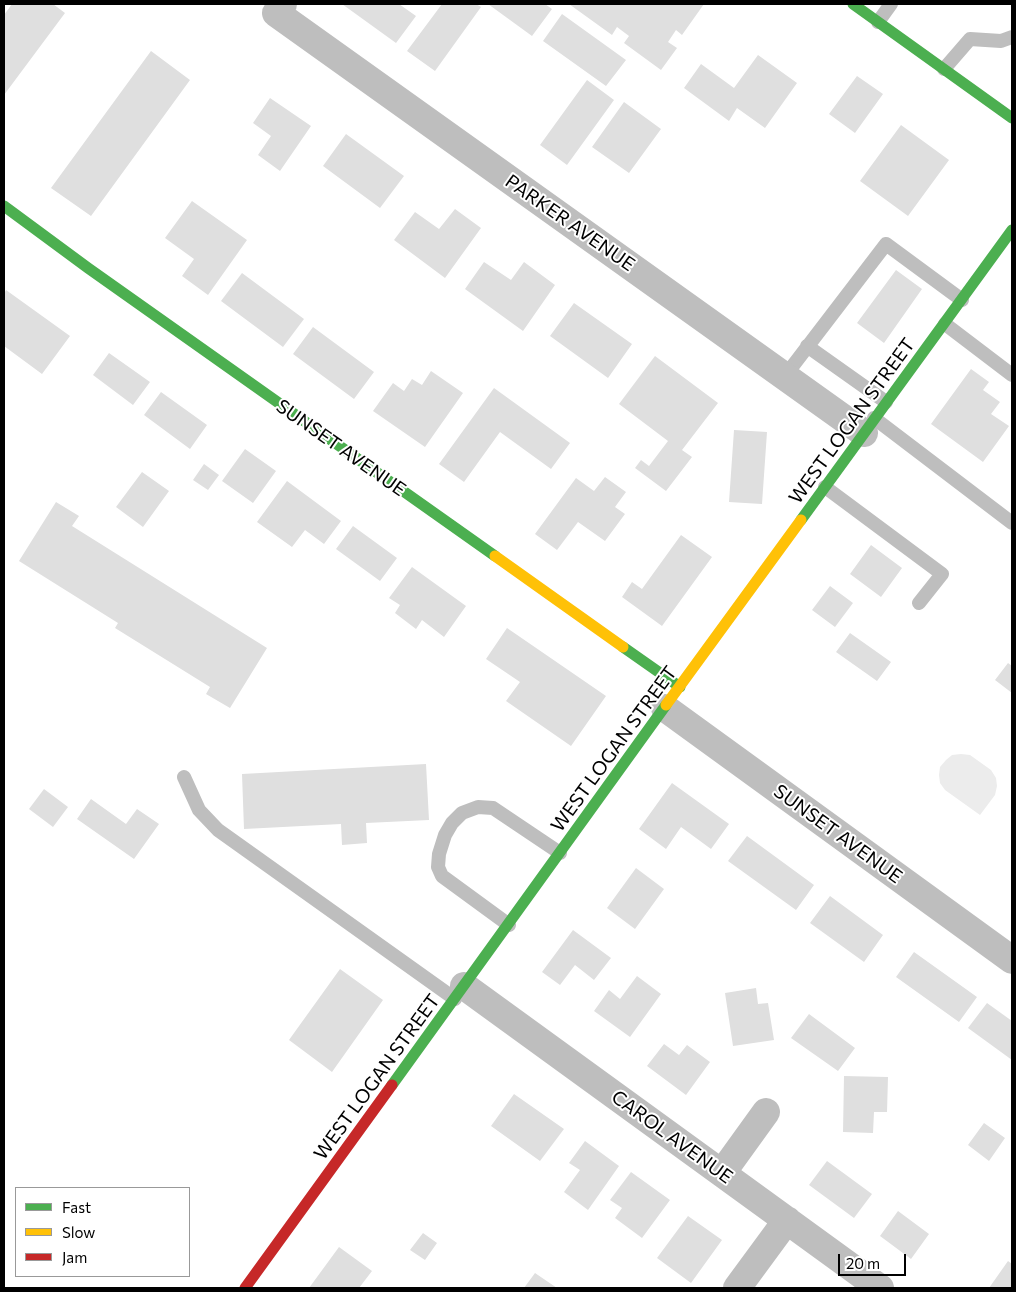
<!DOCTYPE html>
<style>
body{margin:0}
#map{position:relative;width:1016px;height:1292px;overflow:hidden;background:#fff;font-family:Commissioner,sans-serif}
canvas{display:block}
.frame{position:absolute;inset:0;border:5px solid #000;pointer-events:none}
.legend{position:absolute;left:15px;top:1187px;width:175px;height:90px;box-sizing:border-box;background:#fff;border:1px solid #999;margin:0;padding:6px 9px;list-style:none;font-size:15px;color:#000}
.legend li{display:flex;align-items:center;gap:10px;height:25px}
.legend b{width:25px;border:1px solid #999}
.scale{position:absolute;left:838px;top:1254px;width:68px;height:22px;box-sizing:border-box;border:2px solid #000;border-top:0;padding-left:6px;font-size:15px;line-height:18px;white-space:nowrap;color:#000;-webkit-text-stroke:4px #fff;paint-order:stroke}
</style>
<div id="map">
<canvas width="1016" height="1292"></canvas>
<div class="frame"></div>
<ul class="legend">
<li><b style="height:6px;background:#4caf50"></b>Fast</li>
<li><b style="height:6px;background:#ffc107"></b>Slow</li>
<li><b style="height:6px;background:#c62828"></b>Jam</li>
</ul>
<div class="scale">20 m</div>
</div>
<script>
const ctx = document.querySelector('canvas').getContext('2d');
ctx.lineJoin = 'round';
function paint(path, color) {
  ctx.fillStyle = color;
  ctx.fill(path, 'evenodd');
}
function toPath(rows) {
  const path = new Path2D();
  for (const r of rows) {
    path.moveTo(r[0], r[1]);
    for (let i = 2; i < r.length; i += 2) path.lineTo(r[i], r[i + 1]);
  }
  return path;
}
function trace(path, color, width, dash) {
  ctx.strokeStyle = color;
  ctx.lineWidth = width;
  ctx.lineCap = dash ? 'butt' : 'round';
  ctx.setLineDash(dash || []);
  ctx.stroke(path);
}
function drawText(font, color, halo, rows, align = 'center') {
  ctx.font = font + ' Commissioner,sans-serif';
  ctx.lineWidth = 4;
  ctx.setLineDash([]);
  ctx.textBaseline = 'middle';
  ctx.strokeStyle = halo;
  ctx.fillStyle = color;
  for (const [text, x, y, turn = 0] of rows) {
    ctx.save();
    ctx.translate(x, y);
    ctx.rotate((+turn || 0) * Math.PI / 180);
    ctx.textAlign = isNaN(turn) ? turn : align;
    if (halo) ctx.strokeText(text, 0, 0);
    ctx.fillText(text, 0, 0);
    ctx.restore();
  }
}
const green = toPath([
 [961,754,970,755,991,770,996,778,997,786,995,795,980,815,945,790,940,783,939,775,940,767,946,760,952,755]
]);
const building = toPath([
 [12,4,53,4,65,13,4,95,4,15],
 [342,4,399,4,416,16,396,43],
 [442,4,476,4,481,7,435,71,407,51],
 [488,4,545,4,552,9,532,36],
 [569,4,704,4,682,35,676,30,668,42,677,48,661,70,624,43,629,36,617,27,612,35],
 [562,14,626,60,606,86,543,41],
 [151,51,190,80,91,216,51,188],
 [758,55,797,83,765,128,737,108,729,121,684,88,701,64,734,88],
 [857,76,883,94,855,133,829,114],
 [587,80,614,100,567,165,540,145],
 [270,98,311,126,280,171,258,155,271,136,253,123],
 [624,102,661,129,629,173,592,147],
 [901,125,949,160,908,216,860,181],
 [346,134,404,176,380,208,323,166],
 [192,201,247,240,208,295,182,276,194,259,165,238],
 [455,209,481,228,445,278,394,240,415,212,439,229],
 [484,262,511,280,524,262,555,285,523,331,465,289],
 [896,270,922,289,884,343,857,323],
 [242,273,304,319,283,347,221,301],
 [6,290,70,336,42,374,4,346,4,294],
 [574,303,632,344,608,378,550,336],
 [313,327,374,372,354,399,293,354],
 [109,353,150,382,133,405,93,375],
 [655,356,718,403,682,450,692,457,666,491,635,468,641,460,649,466,668,441,619,404],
 [971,369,989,382,983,390,1000,402,991,414,1009,426,983,462,931,424],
 [431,371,463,393,425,447,373,411,393,383,404,391,412,379,422,385],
 [494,388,570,443,551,469,500,432,464,482,439,464],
 [161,392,207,425,190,449,144,415],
 [734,430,767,432,762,504,729,502],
 [245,449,276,471,253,503,222,481],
 [204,464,219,475,208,490,193,480],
 [142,472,169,491,143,527,116,507],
 [605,477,626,492,615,507,625,514,605,541,578,522,557,550,535,534,576,478,594,491],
 [287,481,341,521,324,544,305,530,292,547,257,522],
 [56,502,79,516,72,526,267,648,230,708,206,694,210,687,115,628,118,623,19,561],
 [353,526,397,558,380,581,336,549],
 [681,535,712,557,662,626,622,597,632,582,642,589],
 [871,545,902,568,881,597,850,574],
 [412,567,466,606,444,637,422,620,416,629,395,613,400,605,389,598],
 [830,586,853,603,835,627,812,610],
 [507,628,606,696,571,746,506,701,520,682,486,659],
 [850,633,891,662,877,681,836,652],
 [1008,663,1012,666,1012,693,995,680],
 [426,764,429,820,366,823,367,843,342,845,341,824,244,829,242,774],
 [672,783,729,824,711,849,681,827,666,849,639,829],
 [44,789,68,807,53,827,29,809],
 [91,799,126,824,137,809,159,824,134,859,77,819],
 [747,836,814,885,796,910,728,861],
 [636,868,664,889,635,929,607,908],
 [830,896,883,935,864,962,810,923],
 [573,930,611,958,594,980,575,965,560,985,542,972],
 [914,952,977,997,959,1022,896,977],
 [340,969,383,1000,332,1072,289,1040],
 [637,976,661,994,630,1037,594,1011,609,990,620,999],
 [756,988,758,1004,768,1003,774,1040,733,1046,725,993],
 [987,1003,1012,1021,1012,1060,968,1028],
 [809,1014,855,1048,838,1071,791,1038],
 [664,1044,679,1055,687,1045,710,1062,686,1095,647,1066],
 [844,1076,888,1077,887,1112,874,1112,873,1133,843,1132],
 [514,1094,564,1129,540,1161,491,1126],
 [984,1123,1005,1138,989,1161,968,1145],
 [585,1141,619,1166,588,1210,564,1192,580,1170,569,1163],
 [827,1161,872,1194,854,1218,809,1185],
 [631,1172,670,1200,642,1238,615,1218,622,1208,610,1200],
 [898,1211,929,1234,911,1259,880,1236],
 [688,1216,722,1240,691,1283,657,1258],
 [423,1233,437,1243,425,1260,410,1250],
 [339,1247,372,1271,359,1288,309,1288],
 [1008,1261,1012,1264,1012,1288,989,1288],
 [535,1273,557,1288,524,1288]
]);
const lane = toPath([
 [878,22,891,4],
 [944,69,970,39,1001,41,1012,37],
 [945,324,1012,375],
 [807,346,886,402],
 [785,376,886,244,962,300],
 [874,418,1012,523],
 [825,487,942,574,919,603],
 [184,777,199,810,218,830,455,999],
 [509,925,442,876,438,867,439,854,445,835,452,823,462,813,478,807,493,808,560,853]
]);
const street = toPath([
 [283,4,276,13,864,433],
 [665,708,1012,960],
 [464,986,880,1288],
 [722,1173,766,1112],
 [737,1288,787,1220]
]);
const fast = toPath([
 [853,4,1012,118],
 [4,206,88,268,495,556],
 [801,520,1012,230],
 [623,647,680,687],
 [392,1085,666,705]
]);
const slow = toPath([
 [495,556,623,647],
 [666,705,801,520]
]);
const jam = toPath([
 [245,1288,392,1085]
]);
const streetNames = [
 ["PARKER AVENUE",570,223,35],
 ["WEST LOGAN STREET",852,421,-54],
 ["SUNSET AVENUE",341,448,35],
 ["WEST LOGAN STREET",614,749,-54],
 ["SUNSET AVENUE",838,834,36],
 ["WEST LOGAN STREET",377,1077,-54],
 ["CAROL AVENUE",672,1137,36]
];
paint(green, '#ececec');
paint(building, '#dfdfdf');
trace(lane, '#bebebe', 14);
trace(street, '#bebebe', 28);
trace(fast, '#4caf50', 11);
trace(slow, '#ffc107', 11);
trace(jam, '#c62828', 11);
drawText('19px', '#000', '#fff', streetNames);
</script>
